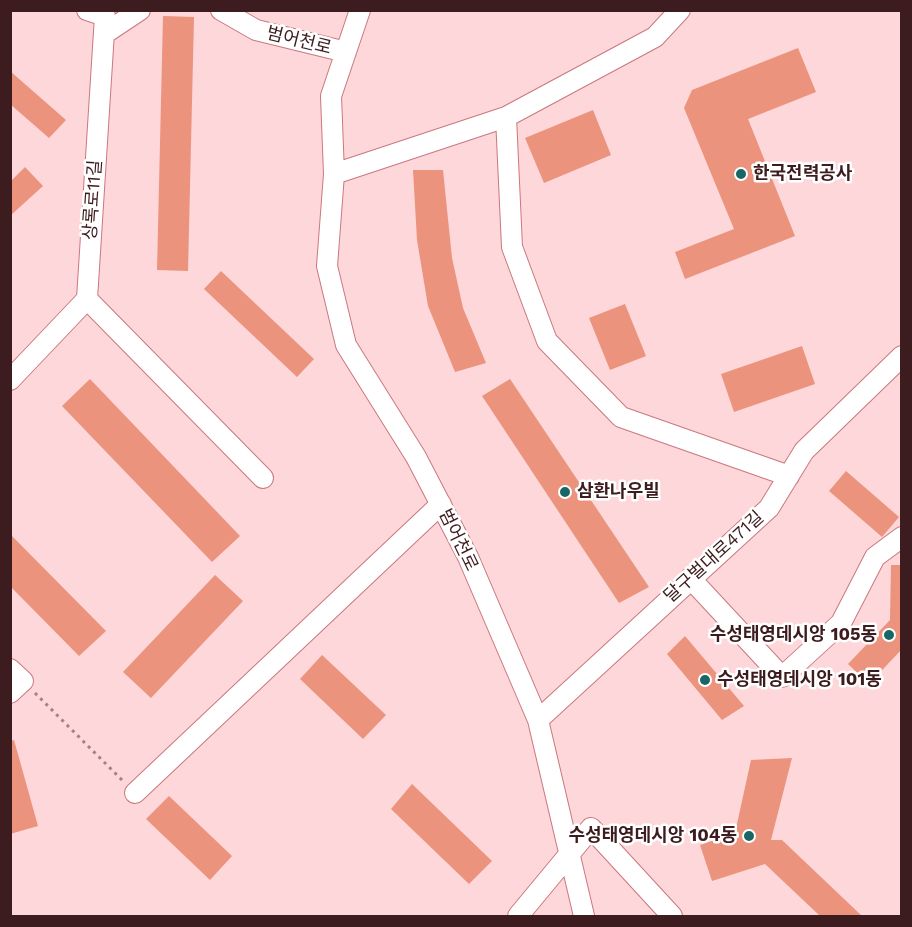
<!DOCTYPE html>
<meta charset="utf-8">
<style>
body{margin:0}
#map{position:relative;width:912px;height:927px;overflow:hidden;background:#fdd7d9;font-family:"Work Sans",sans-serif}
canvas{display:block}
.frame{position:absolute;inset:0;border:12px solid #3d1c1f;pointer-events:none}
</style>
<div id="map">
<canvas width="912" height="927"></canvas>
<div class="frame"></div>
</div>
<script>
const ctx = document.querySelector('canvas').getContext('2d');
ctx.lineJoin = 'round';
function paint(path, color) {
  ctx.fillStyle = color;
  ctx.fill(path, 'evenodd');
}
function toPath(rows) {
  const path = new Path2D();
  for (const r of rows) {
    path.moveTo(r[0], r[1]);
    for (let i = 2; i < r.length; i += 2) path.lineTo(r[i], r[i + 1]);
  }
  return path;
}
function trace(path, color, width, dash) {
  ctx.strokeStyle = color;
  ctx.lineWidth = width;
  ctx.lineCap = dash ? 'butt' : 'round';
  ctx.setLineDash(dash || []);
  ctx.stroke(path);
}
function drawText(font, color, halo, rows, align = 'center') {
  ctx.font = font + ' "Work Sans","Noto Sans KR",sans-serif';
  ctx.lineWidth = 5;
  ctx.setLineDash([]);
  ctx.textBaseline = 'middle';
  ctx.strokeStyle = halo;
  ctx.fillStyle = color;
  for (const [text, x, y, turn = 0] of rows) {
    ctx.save();
    ctx.translate(x, y);
    ctx.rotate((+turn || 0) * Math.PI / 180);
    ctx.textAlign = isNaN(turn) ? turn : align;
    if (halo) ctx.strokeText(text, 0, 0);
    ctx.fillText(text, 0, 0);
    ctx.restore();
  }
}
const building = toPath([
 [163,16,194,17,188,271,157,270],
 [798,48,816,92,748,119,795,236,685,279,675,252,734,229,684,108,692,90],
 [10,71,66,120,49,138,10,104],
 [593,110,611,155,544,183,525,138],
 [25,167,43,186,10,216,10,182],
 [413,170,443,170,452,258,463,308,486,363,455,372,428,306,417,240],
 [221,271,314,359,297,377,204,289],
 [625,304,646,356,610,370,589,318],
 [802,346,815,384,734,412,721,374],
 [90,379,240,536,212,562,62,406],
 [510,379,649,587,619,603,482,396],
 [846,471,899,517,882,537,829,491],
 [10,534,106,631,79,656,10,586],
 [891,565,902,565,902,649,869,684,848,664,890,620],
 [215,575,243,601,151,698,123,672],
 [685,636,744,706,722,720,667,654],
 [322,655,386,715,363,739,300,679],
 [14,740,38,826,10,834,10,741],
 [792,758,771,840,782,840,862,916,820,916,765,864,712,881,700,845,735,833,751,760],
 [412,784,492,861,469,884,391,809],
 [169,796,232,856,210,880,146,819]
]);
const path = toPath([
 [35,693,122,780]
]);
const minor = toPath([
 [221,10,256,30,346,52],
 [360,10,331,96,334,174,327,266,346,345,416,457,468,557,538,720,584,916],
 [104,34,140,10],
 [506,117,512,247,547,341,621,417,789,476],
 [334,174,506,117,655,37,680,10],
 [87,299,263,478],
 [10,380,87,299,105,16,87,10],
 [690,578,782,677,841,623,875,557,902,537],
 [10,669,23,681,10,693],
 [538,720,769,508,804,451,902,356],
 [135,793,441,504],
 [518,916,591,828,672,916]
]);
const markers = [
 [741,174,6,"#186666"],
 [565,492,6,"#186666"],
 [889,635,6,"#186666"],
 [705,680,6,"#186666"],
 [749,836,6,"#186666"]
];
const streetNames = [
 ["범어천로",299,41,14],
 ["상록로11길",93,200,-86],
 ["범어천로",458,540,64],
 ["달구벌대로471길",714,557,-42]
];
const poiNames = [
 ["한국전력공사",753,174],
 ["삼환나우빌",577,492],
 ["수성태영데시앙 105동",877,635,"right"],
 ["수성태영데시앙 101동",717,680],
 ["수성태영데시앙 104동",737,836,"right"]
];
paint(building, '#eb937d');
trace(minor, '#cb777e', 22);
trace(path, '#a58184', 3, [3, 4.5]);
trace(minor, '#fff', 20);
for (const [x, y, r, color] of markers) {
  const dot = new Path2D();
  dot.arc(x, y, r, 0, 2 * Math.PI);
  ctx.fillStyle = color;
  ctx.fill(dot);
  trace(dot, '#fff', 2);
}
drawText('18px', '#3d1c1f', '#fff', streetNames);
drawText('bold 18px', '#3d1c1f', '#fff', poiNames, 'left');
</script>
